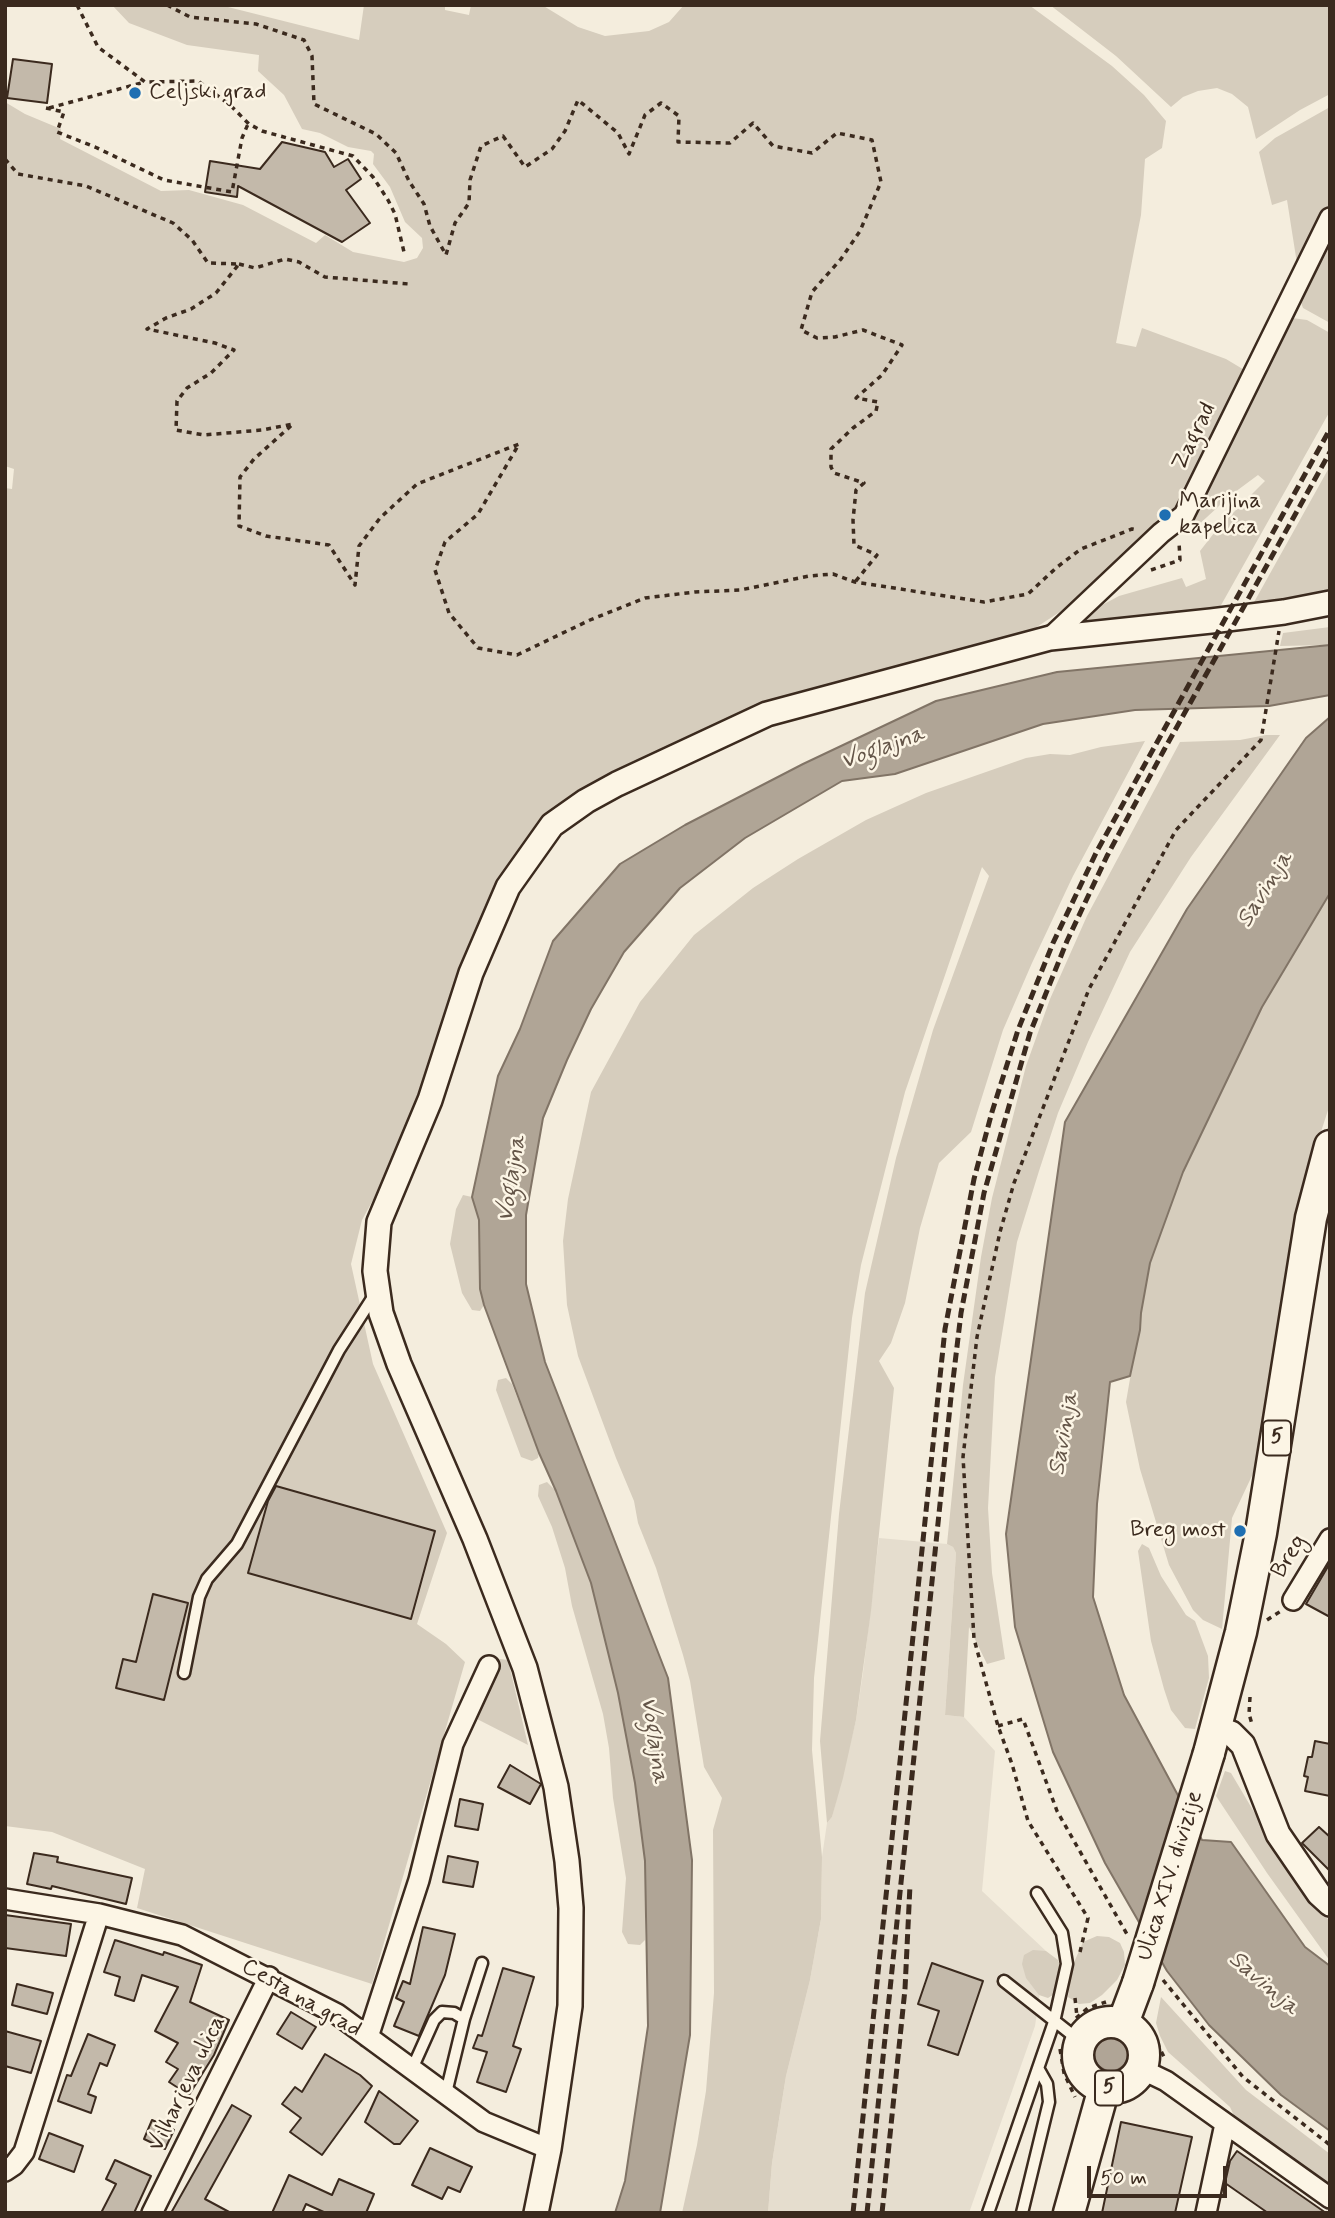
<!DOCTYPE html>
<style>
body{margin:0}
#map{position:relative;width:1335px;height:2218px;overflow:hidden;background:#f4eddd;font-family:Mynerve,sans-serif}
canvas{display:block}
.frame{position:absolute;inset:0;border:7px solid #3b2a1e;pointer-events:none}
.scale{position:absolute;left:1087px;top:2166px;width:140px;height:32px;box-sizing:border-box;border:4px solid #3b2a1e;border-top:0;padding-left:9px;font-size:21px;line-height:24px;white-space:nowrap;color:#3b2a1e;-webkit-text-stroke:5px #fcf5e5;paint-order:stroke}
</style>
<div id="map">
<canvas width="1335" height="2218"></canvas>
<div class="frame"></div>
<div class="scale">50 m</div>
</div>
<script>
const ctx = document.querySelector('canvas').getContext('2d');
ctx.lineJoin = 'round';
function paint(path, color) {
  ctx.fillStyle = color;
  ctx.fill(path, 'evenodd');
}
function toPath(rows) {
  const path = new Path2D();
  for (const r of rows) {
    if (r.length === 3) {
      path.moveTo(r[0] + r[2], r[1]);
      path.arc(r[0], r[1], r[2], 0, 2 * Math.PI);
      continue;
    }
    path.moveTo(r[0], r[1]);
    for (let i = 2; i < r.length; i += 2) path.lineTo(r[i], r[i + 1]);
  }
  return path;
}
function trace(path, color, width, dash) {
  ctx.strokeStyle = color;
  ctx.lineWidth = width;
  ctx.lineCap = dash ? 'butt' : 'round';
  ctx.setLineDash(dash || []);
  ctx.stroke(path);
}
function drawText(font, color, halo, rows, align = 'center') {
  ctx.font = font + ' Mynerve,sans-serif';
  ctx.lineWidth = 5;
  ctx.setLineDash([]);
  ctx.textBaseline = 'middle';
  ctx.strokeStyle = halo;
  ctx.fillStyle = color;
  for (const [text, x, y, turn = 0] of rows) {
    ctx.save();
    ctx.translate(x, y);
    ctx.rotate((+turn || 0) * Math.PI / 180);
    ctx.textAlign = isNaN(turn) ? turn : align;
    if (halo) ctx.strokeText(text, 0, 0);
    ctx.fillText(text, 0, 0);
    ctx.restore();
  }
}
const built = toPath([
 [879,1538,947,1544,953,1547,956,1553,945,1715,964,1717,995,1751,982,1891,1046,1951,1035,2026,969,2213,768,2213,772,2163,786,2076,810,1980,821,1919,822,1857,827,1823,832,1817,856,1720,863,1673]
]);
const green = toPath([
 [112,5,220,5,359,40,364,5,445,5,445,10,469,15,471,5,542,5,578,27,605,36,649,31,669,22,684,5,1029,5,1112,66,1144,95,1166,121,1162,148,1145,159,1141,215,1116,343,1136,347,1142,328,1226,359,1246,371,1173,515,1072,604,1026,634,793,693,662,749,601,781,500,880,457,972,420,1101,406,1140,362,1220,351,1264,373,1364,447,1533,417,1624,446,1644,465,1662,372,1984,137,1908,145,1869,52,1832,5,1826,5,488,12,489,14,469,5,466,5,102,25,114,61,129,60,139,161,191,189,190,243,205,316,243,325,235,353,252,404,262,417,258,423,248,422,238,405,222,390,187,373,164,374,154,371,151,348,147,320,133,302,129,284,95,258,71,259,55,187,45,129,23],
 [1050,5,1330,5,1330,94,1300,110,1256,139,1248,107,1232,94,1217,88,1198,91,1183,97,1171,107,1116,56],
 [1330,107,1330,214,1298,270,1287,200,1272,205,1259,152,1275,138],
 [1330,240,1330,323,1303,308,1299,297],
 [1292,318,1307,320,1330,333,1330,411,1220,607,1079,625,1089,612,1119,596,1182,578,1186,587,1206,579,1200,551,1218,528,1265,481,1258,475,1231,495,1195,528,1186,523,1280,331],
 [1330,466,1330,592,1282,602,1253,604],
 [1330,627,1330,645,1280,646,1283,633],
 [1266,735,1280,735,1191,857,1130,952,1088,1042,1058,1113,1039,1171,1017,1242,995,1377,988,1508,992,1573,1005,1659,987,1664,969,1627,964,1717,945,1715,956,1553,953,1547,947,1544,963,1385,981,1257,992,1198,1026,1066,1050,999,1087,916,1180,742,1240,740],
 [1145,741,1073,876,1032,963,1003,1030,971,1132,939,1163,920,1228,905,1303,891,1343,879,1361,894,1388,871,1611,856,1720,843,1778,832,1817,827,1823,820,1741,839,1514,865,1293,896,1158,933,1030,989,876,982,867,905,1092,861,1265,852,1318,814,1678,812,1750,822,1857,821,1919,810,1980,786,2076,772,2163,768,2213,682,2213,697,2145,706,2091,714,1993,713,1830,722,1798,704,1767,690,1681,683,1655,656,1568,638,1523,634,1501,616,1458,578,1356,567,1305,563,1241,568,1199,591,1092,640,1002,694,935,753,888,798,859,866,820,926,793,1026,758,1050,754,1070,755,1101,747],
 [1330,893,1330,1104,1318,1141,1258,1463,1232,1518,1222,1629,1203,1620,1193,1610,1169,1565,1140,1469,1126,1402,1150,1263,1183,1172,1262,1007],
 [463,1195,472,1197,479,1220,480,1289,484,1305,480,1311,472,1310,462,1293,450,1244,456,1209],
 [506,1378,512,1384,539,1453,538,1458,532,1461,521,1457,496,1390,498,1380],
 [547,1482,556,1491,591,1583,618,1693,635,1783,645,1861,645,1940,640,1945,628,1944,622,1932,626,1878,613,1798,609,1748,603,1714,572,1606,565,1568,552,1527,538,1496,539,1485],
 [1142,1544,1149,1548,1161,1576,1186,1615,1195,1621,1208,1656,1209,1678,1195,1729,1185,1728,1171,1710,1164,1689,1151,1641,1138,1551],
 [500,1659,508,1660,528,1745,477,1719],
 [1225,1771,1231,1773,1290,1873,1313,1905,1330,1921,1330,1961,1267,1873,1216,1796],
 [1097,1936,1109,1937,1120,1943,1124,1952,1125,1965,1117,1980,1102,1995,1090,2003,1079,2004,1068,1997,1072,1967,1083,1942],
 [1033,1950,1046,1951,1058,1960,1061,1968,1056,1993,1048,1998,1039,1995,1026,1978,1022,1964,1024,1955],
 [1161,1997,1246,2090,1330,2154,1330,2187,1236,2120,1230,2107,1168,2052,1160,2036,1156,2023]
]);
const water = toPath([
 [1330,645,1330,695,1269,706,1135,710,1043,724,895,774,842,781,745,838,680,888,624,952,591,1009,567,1060,543,1118,526,1215,526,1284,545,1362,668,1678,692,1860,690,2035,660,2213,615,2213,625,2181,648,2026,645,1861,635,1783,618,1693,591,1583,556,1491,539,1453,484,1305,480,1289,479,1220,472,1197,498,1076,520,1029,553,941,620,864,685,825,803,764,936,701,1057,672,1330,645],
 [1330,717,1330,893,1262,1007,1183,1172,1150,1263,1141,1313,1140,1330,1130,1376,1110,1382,1097,1504,1093,1597,1124,1695,1202,1840,1231,1842,1305,1947,1330,1966,1330,2131,1281,2095,1209,2025,1167,1971,1105,1863,1053,1752,1015,1627,1006,1534,1065,1122,1187,909,1306,738,1330,717],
 [1111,2054,17]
]);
const building = toPath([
 [13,59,52,64,47,103,7,98,13,59],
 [282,142,325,152,334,167,348,159,361,179,346,190,370,223,342,242,238,186,237,197,205,192,210,161,260,169,282,142],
 [276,1486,435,1531,411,1619,248,1573,268,1501,276,1486],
 [1330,1563,1330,1617,1306,1604,1330,1563],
 [153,1594,188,1603,164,1700,116,1688,123,1659,136,1662,153,1594],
 [1315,1741,1330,1744,1330,1796,1305,1791,1308,1777,1304,1776,1308,1757,1312,1757,1315,1741],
 [510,1765,541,1784,530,1804,498,1787,510,1765],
 [460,1799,483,1804,478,1830,455,1826,460,1799],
 [1319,1827,1330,1837,1330,1871,1302,1843,1319,1827],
 [34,1853,58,1857,57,1862,132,1878,126,1904,52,1886,51,1889,27,1884,34,1853],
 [448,1856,478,1862,473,1887,443,1882,448,1856],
 [5,1915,71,1924,66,1956,5,1948,5,1915],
 [423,1927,455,1934,445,1975,419,2036,394,2026,404,2002,396,1998,403,1981,410,1984,423,1927],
 [115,1940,163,1955,164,1952,202,1965,190,2002,229,2020,214,2055,189,2095,169,2082,178,2069,166,2062,178,2043,155,2031,178,1987,142,1975,134,2001,115,1995,120,1977,104,1972,115,1940],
 [932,1963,983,1981,958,2055,928,2045,939,2011,918,2004,932,1963],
 [503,1968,534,1977,513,2046,521,2049,506,2092,477,2082,487,2052,473,2048,478,2035,482,2036,503,1968],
 [17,1984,53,1993,47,2014,12,2005,17,1984],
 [291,2012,316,2027,302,2049,277,2034,291,2012],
 [5,2031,41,2041,31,2073,5,2066,5,2031],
 [88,2034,115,2045,107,2066,100,2063,88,2094,96,2097,91,2113,58,2101,67,2075,71,2076,88,2034],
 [325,2054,360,2075,372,2086,322,2155,290,2132,301,2118,282,2104,295,2087,302,2092,325,2054],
 [379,2091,418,2121,400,2144,394,2144,365,2122,379,2091],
 [232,2105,251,2116,205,2199,231,2213,171,2213,232,2105],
 [152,2120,174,2130,165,2149,144,2139,152,2120],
 [1121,2122,1192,2137,1175,2213,1102,2213,1121,2122],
 [49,2133,83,2146,74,2172,39,2159,49,2133],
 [430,2148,472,2167,460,2192,448,2187,442,2199,412,2185,430,2148],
 [1237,2151,1326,2213,1268,2213,1225,2183,1230,2161,1237,2151],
 [115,2160,151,2176,134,2213,101,2213,116,2184,106,2179,115,2160],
 [289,2175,332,2195,339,2179,374,2194,366,2213,326,2213,306,2204,302,2213,272,2213,289,2175]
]);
const path = toPath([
 [77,5,98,47,145,82,198,81,230,105,249,124,262,131,353,156,373,177,388,200,395,214,404,252],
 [167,5,190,17,256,24,304,40,312,56,314,104,376,134,396,153,409,181,424,204,430,226,446,255,455,223,469,203,470,180,481,146,503,136,525,167,552,149,565,131,578,100,618,133,629,154,645,115,661,103,679,116,678,142,730,143,753,123,773,146,812,153,837,133,872,140,881,182,860,231,841,259,812,292,801,330,817,338,835,337,863,330,902,345,882,375,856,398,878,402,876,411,853,428,831,449,831,467,834,473,864,483,856,490,853,520,854,545,877,555,855,582],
 [46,108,64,112,57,132,95,147,164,180,232,192,242,138,248,124],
 [49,108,145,82],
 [5,159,18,174,86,186,173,223,192,240,208,263,239,264,216,293,191,309,166,318,147,329,215,343,234,350,211,373,187,388,177,401,176,430,204,435,262,430,293,424,254,459,240,477,239,526,266,536,329,545,355,585,359,546,380,518,417,484,519,444,478,514,445,542,435,570,449,613,478,648,517,655,590,620,645,598,695,592,740,590,809,576,833,574,855,582,984,602,1028,594,1056,568,1081,549,1132,529,1137,530],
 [239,264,255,268,285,259,299,262,325,277,409,284],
 [1151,570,1180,560,1179,542],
 [1267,1620,1281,1611],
 [1250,1697,1249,1714,1252,1724],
 [998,1726,1023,1719,1057,1811,1128,1936],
 [1080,1952,1088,1918,1028,1821,1012,1764,998,1726,974,1639,963,1457,977,1337,1000,1232,1014,1183,1089,989,1176,830,1261,740,1279,631],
 [1163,1980,1243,2077,1330,2145],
 [1075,1998,1077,2017],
 [1076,2018,1088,2008,1106,2002],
 [1148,2025,1165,2059],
 [1060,2049,1064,2073,1075,2097],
 [1127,2100,1130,2096,1144,2092]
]);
const service = toPath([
 [184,1673,199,1597,207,1579,237,1544,339,1350,375,1294],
 [1004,1981,1080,2041],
 [412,2069,434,2020,442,2012,454,2013,464,2019],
 [446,2093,464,2019,482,1963],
 [988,2213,1054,2022,1067,1964,1062,1933,1037,1893],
 [1022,2213,1049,2102,1047,2084,1038,2068]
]);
const minor = toPath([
 [1050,638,1161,533,1184,515,1330,218],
 [1293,1600,1330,1539],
 [5,1899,99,1914,182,1935,337,2014,484,2122,549,2149],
 [368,2037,419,1880,453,1744,489,1666],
 [1141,2069,1166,2081,1330,2198],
 [5,2171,14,2165,24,2152,99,1914],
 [152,2213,269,1977],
 [1206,2213,1225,2124]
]);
const tertiary = toPath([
 [1217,1728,1231,1733,1243,1745,1278,1834,1319,1894,1330,1904],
 [536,2213,549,2149,570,2006,571,1908,567,1861,556,1787,525,1668,475,1539,399,1364,381,1313,375,1271,379,1222,430,1100,471,973,508,887,552,825,586,801,617,784,767,714,1050,638,1211,621,1284,612,1330,603]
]);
const primary = toPath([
 [1209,1753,1241,1632,1261,1533,1311,1218,1330,1146],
 [1111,2055,33],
 [1123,2023,1138,1983],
 [1069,2213,1104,2088]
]);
const rail = toPath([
 [853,2213,945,1329,974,1179,992,1112,1018,1030,1053,943,1097,851,1330,429],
 [867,2213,951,1397,961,1313,984,1193,1030,1033,1067,941,1107,856,1164,750,1330,452],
 [882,2213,905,1989,910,1885]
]);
const primaryBridge = toPath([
 [1138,1983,1209,1753]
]);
const markers = [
 [135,93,7,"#1f6fb2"],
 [1165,515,7,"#1f6fb2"],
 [1240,1531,7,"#1f6fb2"]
];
const shields = [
 [1277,1438,28],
 [1109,2088,28]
];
const shieldNames = [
 ["5",1277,1438],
 ["5",1109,2088]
];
const poiNames = [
 ["Celjski grad",149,93],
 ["Marijina",1179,502],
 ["kapelica",1179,528],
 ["Breg most",1226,1531,"right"]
];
const streetNames = [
 ["Zagrad",1195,437,-64],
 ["Breg",1290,1557,-59],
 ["Ulica XIV. divizije",1171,1876,-73],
 ["Cesta na grad",301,1999,30],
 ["Vilharjeva ulica",188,2084,-64]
];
const waterNames = [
 ["Voglajna",883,749,-20],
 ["Savinja",1266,890,-58],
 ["Voglajna",513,1179,-81],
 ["Savinja",1065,1434,-80],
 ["Voglajna",653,1740,82],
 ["Savinja",1263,1984,41]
];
paint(built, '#e5ddce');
paint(green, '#d6cdbd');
paint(water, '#b0a596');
trace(water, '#817466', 2);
paint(building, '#c3b9aa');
trace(building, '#3b2a1e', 2);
trace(service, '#3b2a1e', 15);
trace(minor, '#3b2a1e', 24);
trace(tertiary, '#3b2a1e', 28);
trace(primary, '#3b2a1e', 35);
trace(path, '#3b2a1e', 3.5, [5, 5]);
trace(service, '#fcf5e5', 10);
trace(minor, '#fcf5e5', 19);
trace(tertiary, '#fcf5e5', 23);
trace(primary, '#fcf5e5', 30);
trace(rail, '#3b2a1e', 5, [10, 5]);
trace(primaryBridge, '#3b2a1e', 35, []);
trace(primaryBridge, '#fcf5e5', 30);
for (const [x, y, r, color] of markers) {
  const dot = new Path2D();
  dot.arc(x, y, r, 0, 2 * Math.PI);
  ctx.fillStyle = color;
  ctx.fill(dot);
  trace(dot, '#fcf5e5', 2.5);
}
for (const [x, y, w] of shields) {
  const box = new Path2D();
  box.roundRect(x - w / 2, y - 17.5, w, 35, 5);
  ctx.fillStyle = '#fcf5e5';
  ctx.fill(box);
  trace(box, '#3b2a1e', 2);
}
drawText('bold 21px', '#3b2a1e', null, shieldNames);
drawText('23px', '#3b2a1e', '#fcf5e5', poiNames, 'left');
drawText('23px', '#3b2a1e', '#fcf5e5', streetNames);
drawText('italic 24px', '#645548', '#fcf5e5', waterNames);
</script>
